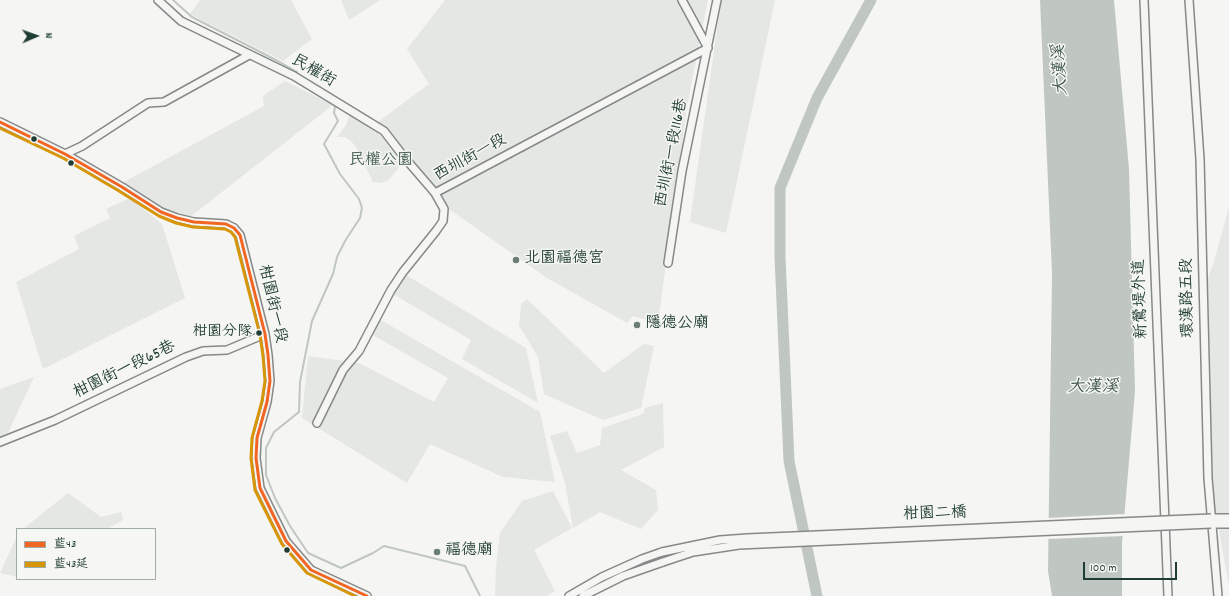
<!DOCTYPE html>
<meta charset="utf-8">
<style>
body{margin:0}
#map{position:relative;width:1229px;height:596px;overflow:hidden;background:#f5f5f3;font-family:Dekko,"LXGW WenKai TC",sans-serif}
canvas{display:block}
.legend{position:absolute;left:16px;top:528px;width:140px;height:52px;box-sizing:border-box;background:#f6f6f2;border:1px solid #a0aca6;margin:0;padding:5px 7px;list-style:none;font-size:12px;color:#1f3d34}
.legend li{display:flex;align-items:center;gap:8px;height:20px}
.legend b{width:20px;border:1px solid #a0aca6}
.north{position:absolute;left:16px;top:16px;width:40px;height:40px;-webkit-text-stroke:3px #f6f6f2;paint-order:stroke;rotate:88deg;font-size:11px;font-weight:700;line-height:16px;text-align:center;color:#1f3d34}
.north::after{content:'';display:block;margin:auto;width:14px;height:18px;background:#1f3d34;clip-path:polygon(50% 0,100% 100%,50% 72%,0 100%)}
.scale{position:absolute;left:1083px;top:562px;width:94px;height:18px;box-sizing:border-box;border:2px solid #1f3d34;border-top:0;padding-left:5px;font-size:12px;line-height:14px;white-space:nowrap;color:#1f3d34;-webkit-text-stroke:3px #f6f6f2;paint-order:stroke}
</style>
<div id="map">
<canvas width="1229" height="596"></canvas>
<ul class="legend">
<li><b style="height:5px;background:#f26522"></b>藍43</li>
<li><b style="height:5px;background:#d79608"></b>藍43延</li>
</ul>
<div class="north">N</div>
<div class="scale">100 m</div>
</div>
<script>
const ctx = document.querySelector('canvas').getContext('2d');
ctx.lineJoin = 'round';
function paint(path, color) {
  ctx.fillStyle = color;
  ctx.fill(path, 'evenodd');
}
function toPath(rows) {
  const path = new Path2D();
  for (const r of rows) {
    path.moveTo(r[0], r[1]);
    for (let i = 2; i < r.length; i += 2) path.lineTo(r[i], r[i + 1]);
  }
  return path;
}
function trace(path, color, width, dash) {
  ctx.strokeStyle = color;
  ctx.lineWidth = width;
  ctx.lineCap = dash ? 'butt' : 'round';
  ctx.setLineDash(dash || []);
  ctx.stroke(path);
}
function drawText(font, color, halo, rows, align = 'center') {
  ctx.font = font + ' Dekko,"LXGW WenKai TC",sans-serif';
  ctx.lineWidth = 3;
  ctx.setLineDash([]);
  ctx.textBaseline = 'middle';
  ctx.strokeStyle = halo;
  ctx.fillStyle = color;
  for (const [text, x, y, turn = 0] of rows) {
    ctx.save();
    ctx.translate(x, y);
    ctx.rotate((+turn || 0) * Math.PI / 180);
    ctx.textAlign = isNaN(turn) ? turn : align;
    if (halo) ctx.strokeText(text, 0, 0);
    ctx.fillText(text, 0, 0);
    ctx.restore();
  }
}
const built = toPath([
 [200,0,291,0,312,39,283,61,190,14],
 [341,0,380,0,349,20],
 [445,0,708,0,687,106,658,323,633,316,627,323,547,278,449,209,434,187,378,122,429,84,407,49],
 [285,81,333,105,190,217,161,207,124,182,264,106,263,96],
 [130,198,162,224,185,298,43,369,16,282,79,249,74,236,110,218,106,209],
 [1229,207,1229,586,1213,497,1208,277,1213,265],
 [406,275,526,348,538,403,462,359,471,340,393,294],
 [527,299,604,373,644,344,654,346,641,408,603,420,544,394,538,357,519,325,521,304],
 [379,319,540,412,555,482,503,477,430,444,407,483,302,418,308,356,359,363,434,402,448,378,371,334],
 [34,377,0,450,0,389],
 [663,403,664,447,621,470,656,490,658,510,641,529,600,512,573,528,565,483,550,436,567,431,577,453,600,445,602,428,643,414,645,408],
 [553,491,572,528,534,550,555,591,547,596,495,596,496,567,500,533,522,501],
 [68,493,101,517,121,512,123,520,107,529,23,529],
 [17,536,17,577,0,573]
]);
const green = toPath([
 [721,0,775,0,726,233,690,222],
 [350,114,382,137,401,162,398,169,388,180,381,183,373,182,356,147,352,142,345,137,337,137,346,125]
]);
const water = toPath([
 [1040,0,1114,0,1129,169,1135,391,1122,543,1122,596,1052,596,1048,571,1052,273]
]);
const pier = toPath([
 [1126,514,1124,536,1047,539,1047,518]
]);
const stream = toPath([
 [173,0,192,17,278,61,297,72],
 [335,106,334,113,338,121,324,144,340,174,359,199,362,208,360,218,345,241,337,257,333,274,312,321,300,382,299,412,274,432,266,448,266,475,275,498,290,526,308,553,341,568,373,553,384,546,465,566,480,596]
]);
const river = toPath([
 [817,596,789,461,780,257,780,188,817,98,871,0]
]);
const minor = toPath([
 [158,0,181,21,294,76,384,131,404,157,435,193,444,209,443,221,436,231,403,272,391,290,359,351,343,370,317,423],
 [682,0,708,48],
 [1144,0,1168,596],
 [1189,0,1200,159,1208,478,1218,596],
 [0,122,65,154,122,187,161,212,177,218,194,222,226,224,234,228,240,235,265,334,268,355,270,381,267,402,257,438,256,458,260,488,286,541,311,570,367,596],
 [65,154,82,146,148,103,164,102,249,55],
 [435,193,708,48],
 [668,263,682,171,717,0],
 [0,442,55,420,186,357,203,351,227,350,265,334],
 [1211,518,1229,518],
 [1211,524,1229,524],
 [569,596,602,577,642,559,662,552],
 [583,596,623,576,663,562]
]);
const minorBridge = toPath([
 [662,552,720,540,747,538,1211,518],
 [663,562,693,552,739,545,1211,524]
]);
const bus1 = toPath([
 [0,122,65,154,122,187,161,212,177,218,194,222,226,224,234,228,240,235,265,334,268,355,270,381,267,402,257,438,256,458,260,488,286,541,311,570,367,596]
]);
const bus2 = toPath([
 [0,128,63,158,119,191,159,216,176,223,193,227,225,229,231,232,235,237,260,335,263,356,265,381,262,401,252,438,251,458,255,490,282,544,307,573,355,596]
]);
const markers = [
 [34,139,3.5,"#1f3d34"],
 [71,163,3.5,"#1f3d34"],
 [516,260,4,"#6a7d77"],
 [637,325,4,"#6a7d77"],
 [259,333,3.5,"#1f3d34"],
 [287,550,3.5,"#1f3d34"],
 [437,552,4,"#6a7d77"]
];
const busNames = [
 ["柑園分隊",252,333]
];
const streetNames = [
 ["民權街",313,72,30],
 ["西圳街一段116巷",673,153,-79],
 ["西圳街一段",471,159,-29],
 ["環漢路五段",1189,298,-91],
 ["新鶯堤外道",1142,299,-92],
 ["柑園街一段",271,304,77],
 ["柑園街一段65巷",125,371,-26],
 ["柑園二橋",935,515,-2]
];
const parkNames = [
 ["民權公園",381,162]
];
const poiNames = [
 ["北園福德宮",524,260],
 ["隱德公廟",645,325],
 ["福德廟",445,552]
];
const waterNames = [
 ["大漢溪",1062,70,-94],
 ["大漢溪",1093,389]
];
paint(built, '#e5e7e4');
paint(green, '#e4e7e3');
paint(water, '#c0c7c3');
paint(pier, '#f5f5f3');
trace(stream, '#c0c7c3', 2);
trace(river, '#c0c7c3', 11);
trace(minor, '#858a88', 10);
trace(minor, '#f5f5f3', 7);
trace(minorBridge, '#858a88', 10, []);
trace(minorBridge, '#f5f5f3', 7);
trace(bus1, '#f26522', 3);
trace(bus2, '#d79608', 3);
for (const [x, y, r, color] of markers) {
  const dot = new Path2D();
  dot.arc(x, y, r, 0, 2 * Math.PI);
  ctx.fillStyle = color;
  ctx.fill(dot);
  trace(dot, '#f6f6f2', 1.5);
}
drawText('15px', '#1f3d34', '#f6f6f2', busNames, 'right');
drawText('16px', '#1f3d34', '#f6f6f2', streetNames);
drawText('16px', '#445d54', '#f6f6f2', parkNames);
drawText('16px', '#1f3d34', '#f6f6f2', poiNames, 'left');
drawText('italic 17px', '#425a52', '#f6f6f2', waterNames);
</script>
